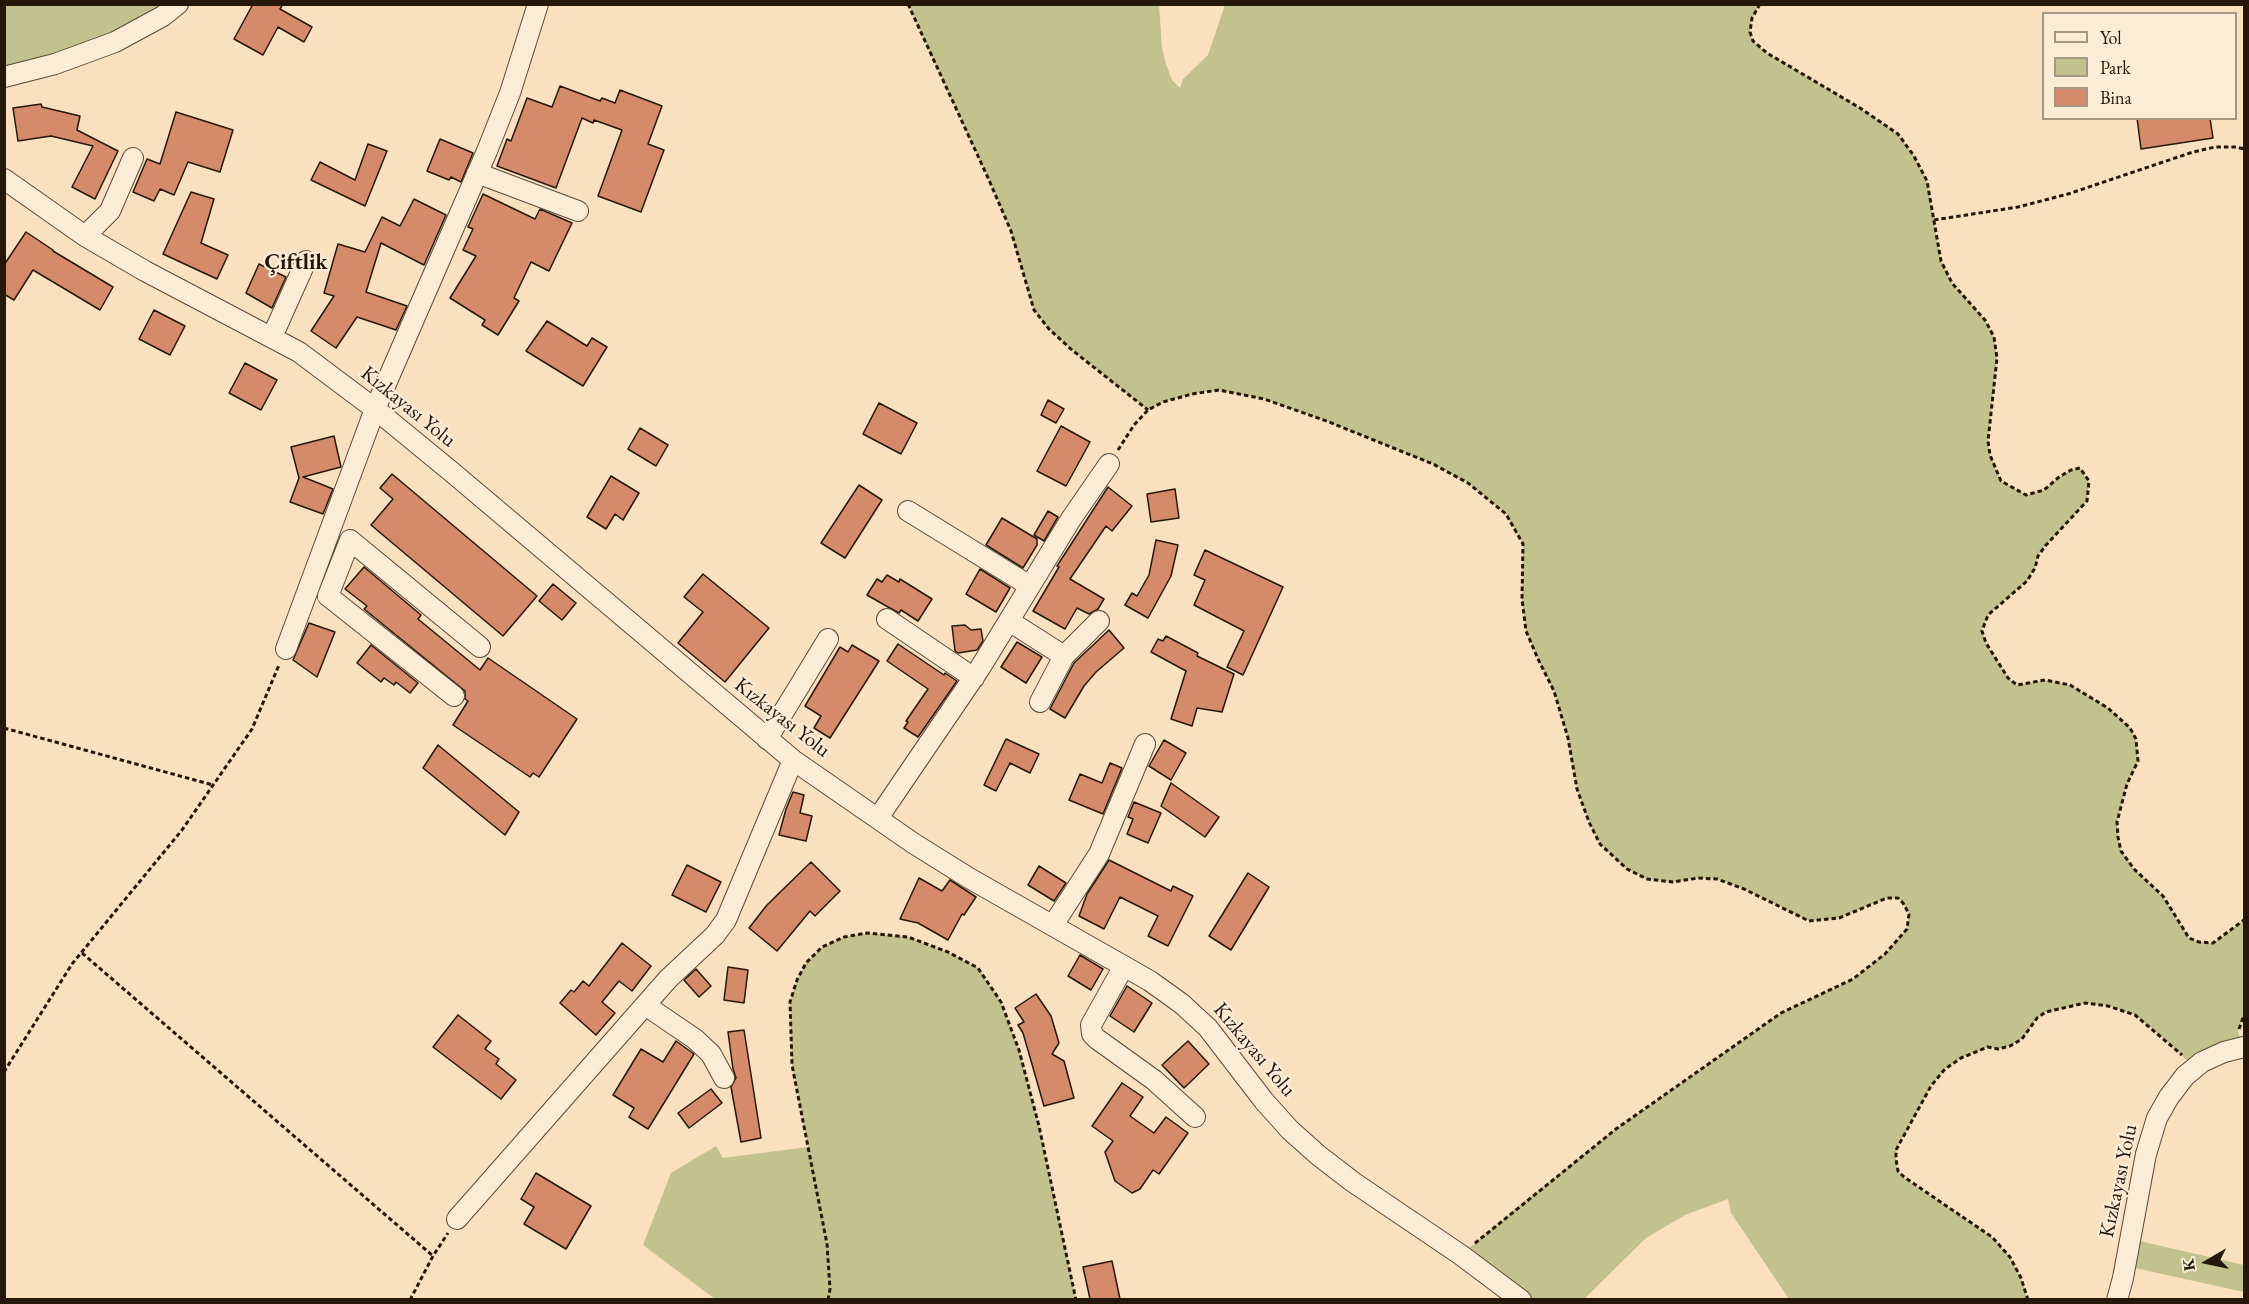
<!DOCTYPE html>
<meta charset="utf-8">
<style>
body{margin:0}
#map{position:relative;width:2249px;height:1304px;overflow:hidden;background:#f9e1c0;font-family:"EB Garamond",serif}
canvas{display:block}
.frame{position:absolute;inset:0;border:6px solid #25170a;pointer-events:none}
.legend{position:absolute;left:2042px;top:12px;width:195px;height:108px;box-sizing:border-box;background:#fbecd6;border:2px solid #a59784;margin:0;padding:8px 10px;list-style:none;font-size:18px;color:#25170a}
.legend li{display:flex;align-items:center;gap:12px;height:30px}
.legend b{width:30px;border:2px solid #a59784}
.north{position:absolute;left:2177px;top:1232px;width:60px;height:60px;-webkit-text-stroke:4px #fbecd6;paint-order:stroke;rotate:261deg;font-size:16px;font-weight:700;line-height:24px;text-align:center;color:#25170a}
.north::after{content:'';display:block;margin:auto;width:21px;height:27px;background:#25170a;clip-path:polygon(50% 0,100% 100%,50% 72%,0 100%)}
</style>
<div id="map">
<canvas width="2249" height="1304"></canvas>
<div class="frame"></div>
<ul class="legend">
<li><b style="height:8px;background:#fbecd6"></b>Yol</li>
<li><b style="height:16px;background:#c3c18e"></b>Park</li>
<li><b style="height:16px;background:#d58b69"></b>Bina</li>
</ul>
<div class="north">K</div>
</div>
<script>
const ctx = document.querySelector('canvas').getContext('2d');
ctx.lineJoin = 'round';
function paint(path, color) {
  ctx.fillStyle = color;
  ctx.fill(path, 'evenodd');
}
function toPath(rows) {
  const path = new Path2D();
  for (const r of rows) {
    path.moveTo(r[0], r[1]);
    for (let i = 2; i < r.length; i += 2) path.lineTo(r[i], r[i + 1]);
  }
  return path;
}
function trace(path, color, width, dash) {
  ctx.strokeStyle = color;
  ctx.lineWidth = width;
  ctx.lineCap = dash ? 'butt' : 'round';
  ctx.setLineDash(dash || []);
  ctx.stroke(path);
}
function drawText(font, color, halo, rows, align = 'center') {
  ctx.font = font + ' "EB Garamond",serif';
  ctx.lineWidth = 4.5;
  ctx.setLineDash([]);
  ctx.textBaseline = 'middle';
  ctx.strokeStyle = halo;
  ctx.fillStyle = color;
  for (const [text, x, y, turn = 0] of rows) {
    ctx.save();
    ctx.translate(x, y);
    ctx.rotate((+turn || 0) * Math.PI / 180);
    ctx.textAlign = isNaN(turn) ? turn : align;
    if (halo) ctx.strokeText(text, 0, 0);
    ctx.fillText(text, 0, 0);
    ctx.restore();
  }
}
const green = toPath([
 [5,5,178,5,163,16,5,77],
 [908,5,1159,5,1162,48,1166,64,1172,80,1180,88,1183,79,1208,55,1225,5,1760,5,1752,18,1750,32,1753,41,1767,53,1860,108,1898,134,1914,156,1927,181,1941,261,1952,283,1985,320,1994,337,1997,358,1988,441,1990,455,2001,481,2026,495,2044,490,2059,477,2071,470,2080,468,2089,481,2087,501,2046,545,2038,556,2035,568,2027,581,1988,615,1982,630,1986,643,2008,678,2017,685,2045,680,2070,685,2108,708,2130,728,2136,739,2138,761,2127,784,2117,822,2118,837,2121,851,2134,869,2163,896,2189,938,2199,942,2213,943,2244,920,2244,1015,2238,1031,2242,1048,2195,1068,2161,1036,2135,1015,2108,1006,2085,1003,2046,1012,2037,1018,2022,1039,2010,1046,1998,1049,1988,1047,1961,1058,1945,1069,1931,1086,1896,1150,1896,1159,1898,1171,1904,1178,1992,1237,2010,1257,2021,1278,2028,1299,1789,1299,1731,1213,1728,1199,1685,1215,1646,1238,1584,1299,1521,1299,1461,1255,1525,1201,1616,1129,1781,1013,1853,979,1885,954,1907,929,1909,914,1903,903,1898,899,1887,898,1839,918,1809,921,1744,889,1717,879,1698,878,1673,882,1647,879,1627,869,1600,844,1589,822,1577,789,1568,738,1554,691,1538,659,1526,631,1522,599,1523,544,1506,514,1468,483,1433,464,1329,422,1264,399,1219,390,1192,394,1163,402,1148,410,1072,350,1049,329,1034,310,1011,231,989,180],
 [867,933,908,937,948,952,978,968,1001,1002,1019,1050,1039,1126,1076,1299,715,1299,643,1245,671,1173,716,1146,723,1158,808,1147,792,1065,790,1002,797,980,806,963,822,947,844,937],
 [2131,1239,2244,1265,2244,1292,2126,1266]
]);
const building = toPath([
 [253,4,283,4,280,9,312,27,304,42,278,27,263,55,234,39,253,4],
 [560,86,600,101,602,98,615,103,620,90,662,106,648,144,664,150,641,212,598,196,622,130,594,120,593,123,582,118,556,188,497,166,507,139,511,141,527,98,552,107,560,86],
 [41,104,42,107,80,116,77,130,118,151,95,199,72,187,93,146,51,136,18,141,13,108,41,104],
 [176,112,233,130,220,172,188,162,174,195,160,189,154,201,133,192,147,159,160,164,176,112],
 [2137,118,2210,118,2213,138,2141,149,2137,118],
 [440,139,473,153,461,182,451,177,449,180,427,171,440,139],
 [368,144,387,151,365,206,311,180,320,162,355,180,368,144],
 [191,192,214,199,201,243,228,255,217,279,163,254,191,192],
 [483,194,535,219,540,209,572,223,549,271,531,262,514,298,519,301,498,335,482,325,485,320,450,298,476,256,463,250,473,229,468,227,483,194],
 [414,199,446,215,424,265,381,243,366,292,407,306,396,330,357,317,336,348,311,331,334,296,324,293,338,244,365,252,382,217,400,226,414,199],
 [26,232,53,250,53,251,113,287,100,310,33,270,14,300,4,294,4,265,26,232],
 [259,264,286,277,272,308,246,293,259,264],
 [154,310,185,326,170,355,139,339,154,310],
 [547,321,587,346,592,338,607,347,583,386,526,351,547,321],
 [245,363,277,380,261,410,229,393,245,363],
 [1048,400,1064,409,1056,423,1041,415,1048,400],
 [879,403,917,423,901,454,863,434,879,403],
 [1061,426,1090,442,1066,486,1037,471,1061,426],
 [640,428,668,445,656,466,628,449,640,428],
 [334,436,341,467,303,477,333,489,323,514,290,502,299,478,291,447,334,436],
 [392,474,537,596,503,636,371,525,393,499,380,488,392,474],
 [611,476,639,493,623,520,615,514,606,529,587,517,611,476],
 [859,485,882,500,845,558,821,543,859,485],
 [1108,487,1132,506,1112,531,1106,526,1070,579,1104,599,1098,609,1089,614,1077,608,1065,629,1033,611,1059,567,1057,566,1108,487],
 [1175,489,1179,518,1151,522,1147,494,1175,489],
 [1048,511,1058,517,1044,541,1034,535,1048,511],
 [1002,518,1037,539,1037,545,1023,568,986,545,1002,518],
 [1156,540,1178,545,1171,576,1148,618,1125,605,1132,593,1137,596,1149,575,1156,540],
 [1205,550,1283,587,1243,675,1227,667,1244,631,1194,605,1205,580,1194,575,1205,550],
 [364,567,421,615,418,619,480,670,488,658,577,719,539,777,533,773,530,777,453,725,468,701,465,699,465,691,364,609,367,606,345,589,364,567],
 [980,569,1010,588,996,612,966,594,980,569],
 [703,574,769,628,725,682,678,643,703,612,684,597,703,574],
 [887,575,899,582,900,579,932,599,918,621,901,610,899,613,888,607,867,595,877,579,882,582,887,575],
 [553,584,576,603,562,620,539,601,553,584],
 [309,623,335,632,317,677,293,660,309,623],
 [965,625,971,630,981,629,983,641,977,650,958,653,955,651,952,626,965,625],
 [1109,630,1124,648,1096,672,1084,686,1065,718,1050,709,1074,663,1109,630],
 [1166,636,1198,653,1197,656,1234,674,1222,712,1197,708,1192,726,1171,719,1186,671,1151,652,1158,639,1163,641,1166,636],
 [1017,642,1042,657,1026,683,1001,667,1017,642],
 [898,644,944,675,945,673,957,681,918,737,904,728,908,722,906,721,928,689,887,661,898,644],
 [371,645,418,683,410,693,396,682,394,685,384,678,381,682,357,663,371,645],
 [852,645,879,661,830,738,814,728,821,716,805,706,840,647,848,652,852,645],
 [1006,739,1039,754,1030,773,1010,763,996,791,984,785,1006,739],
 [1164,740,1186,753,1171,780,1149,766,1164,740],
 [438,745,519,812,505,835,423,768,438,745],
 [1110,763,1122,768,1103,814,1069,800,1080,774,1102,783,1110,763],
 [1171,783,1219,817,1205,837,1161,806,1171,783],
 [793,792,804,795,800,813,812,816,806,841,779,835,786,809,793,792],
 [1134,802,1161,813,1148,843,1127,834,1133,819,1128,817,1134,802],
 [1109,860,1171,891,1173,886,1193,896,1168,946,1148,936,1158,916,1120,897,1104,929,1079,916,1087,894,1109,860],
 [811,862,840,891,815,916,810,911,777,951,749,928,767,905,811,862],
 [687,865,721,882,706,912,672,895,687,865],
 [1039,866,1066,883,1054,901,1028,885,1039,866],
 [1248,873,1269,887,1231,950,1209,936,1248,873],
 [919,878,942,891,950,880,976,897,964,915,962,914,948,940,918,923,900,919,919,878],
 [622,943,651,966,632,991,619,981,602,1002,615,1013,596,1035,560,1003,571,990,574,992,583,981,589,986,622,943],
 [1080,955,1103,969,1091,990,1068,976,1080,955],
 [728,967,748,970,744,1003,724,1000,728,967],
 [696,969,711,986,699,997,684,980,696,969],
 [1127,986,1152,1003,1134,1032,1110,1016,1127,986],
 [1036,994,1051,1016,1059,1043,1052,1054,1064,1061,1074,1098,1044,1106,1023,1033,1018,1025,1024,1022,1015,1008,1036,994],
 [458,1015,491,1041,485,1049,499,1059,496,1064,516,1080,501,1099,433,1047,458,1015],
 [744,1030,761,1138,741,1142,731,1087,736,1078,733,1069,728,1032,744,1030],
 [676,1041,694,1054,648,1129,629,1117,634,1108,613,1095,641,1049,663,1062,676,1041],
 [1188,1041,1209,1064,1184,1088,1162,1065,1188,1041],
 [1122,1083,1143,1097,1130,1116,1154,1133,1166,1117,1188,1133,1159,1174,1153,1170,1140,1189,1132,1193,1115,1181,1105,1152,1113,1141,1092,1126,1122,1083],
 [711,1089,722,1103,689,1128,678,1113,711,1089],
 [536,1173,591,1206,566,1249,524,1224,534,1207,521,1199,536,1173],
 [1112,1261,1120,1299,1090,1299,1083,1267,1112,1261]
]);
const path = toPath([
 [908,4,989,180,1011,231,1034,310,1049,329,1072,350,1148,410],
 [1760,4,1752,18,1750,32,1753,41,1767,53,1860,108,1898,134,1914,156,1927,181,1941,261,1952,283,1985,320,1994,337,1997,358,1988,441,1990,455,2001,481,2026,495,2044,490,2059,477,2071,470,2080,468,2089,481,2087,501,2046,545,2038,556,2035,568,2027,581,1988,615,1982,631,1986,643,2008,678,2017,685,2045,680,2070,685,2108,708,2130,728,2136,739,2138,761,2127,784,2117,822,2118,837,2121,851,2134,869,2163,896,2189,938,2199,942,2213,943,2244,920],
 [1934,220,2018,207,2068,194,2193,152,2215,147,2236,147,2244,149],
 [1118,450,1134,425,1148,410,1163,402,1192,394,1219,390,1264,399,1329,422,1433,464,1468,483,1506,514,1523,544,1522,599,1526,631,1538,659,1554,691,1568,738,1577,789,1589,822,1600,844,1627,869,1647,879,1673,882,1698,878,1717,879,1744,889,1809,921,1839,918,1887,898,1898,898,1903,903,1909,914,1907,929,1885,954,1853,979,1781,1013,1616,1129,1474,1244],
 [4,728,213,785],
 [82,953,433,1256],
 [2239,1029,2244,1015],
 [4,1072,72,964,182,830,252,729,279,665],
 [410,1300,433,1256,448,1233],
 [828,1300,830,1289,827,1244,792,1065,790,1002,797,980,806,963,822,947,844,937,867,933,908,937,948,952,978,968,1001,1002,1019,1050,1039,1126,1076,1300],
 [2028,1300,2021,1278,2010,1257,1992,1237,1904,1177,1898,1171,1896,1159,1896,1150,1931,1086,1945,1069,1961,1058,1988,1047,1998,1049,2010,1046,2022,1039,2037,1018,2046,1012,2085,1003,2108,1006,2135,1015,2182,1055]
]);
const minor = toPath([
 [4,77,55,64,115,42,163,16,178,4],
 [477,173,578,211],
 [4,179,85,236,145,271,299,352,375,409,453,473,793,760,913,843,969,878,1150,981,1182,1004,1208,1028,1264,1101,1290,1130,1318,1155,1353,1182,1461,1255,1521,1300],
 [85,236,110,211,133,158],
 [272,337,306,261],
 [908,511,1030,586],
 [887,619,974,678],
 [1009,621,1064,656],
 [286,649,375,409,487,151,510,93,538,4],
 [454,696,328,596,350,540,480,647],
 [1040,702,1064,656,1099,621],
 [767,739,828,639],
 [878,818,980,668,1071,519,1109,464],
 [1053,925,1099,854,1145,744],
 [1124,966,1091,1025,1092,1034,1097,1039,1154,1080,1195,1117],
 [645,1005,695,1039,711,1054,724,1078],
 [457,1219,668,979,715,935,726,920,793,760],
 [2117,1300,2123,1278,2146,1154,2157,1118,2169,1097,2185,1076,2202,1062,2224,1052,2244,1047]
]);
const streetNames = [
 ["Kızkayası Yolu",408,407,39],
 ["Kızkayası Yolu",782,718,38],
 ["Kızkayası Yolu",1254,1050,50],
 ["Kızkayası Yolu",2119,1181,-78]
];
const neighbourhoodNames = [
 ["Çiftlik",296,263]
];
paint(green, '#c3c18e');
paint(building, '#d58b69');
trace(building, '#25170a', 1.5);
trace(minor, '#5a4a38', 22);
trace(path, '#25170a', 3, [4.5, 3]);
trace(minor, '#fbecd6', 20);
drawText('21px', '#25170a', '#fbecd6', streetNames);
drawText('bold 22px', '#25170a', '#fbecd6', neighbourhoodNames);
</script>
